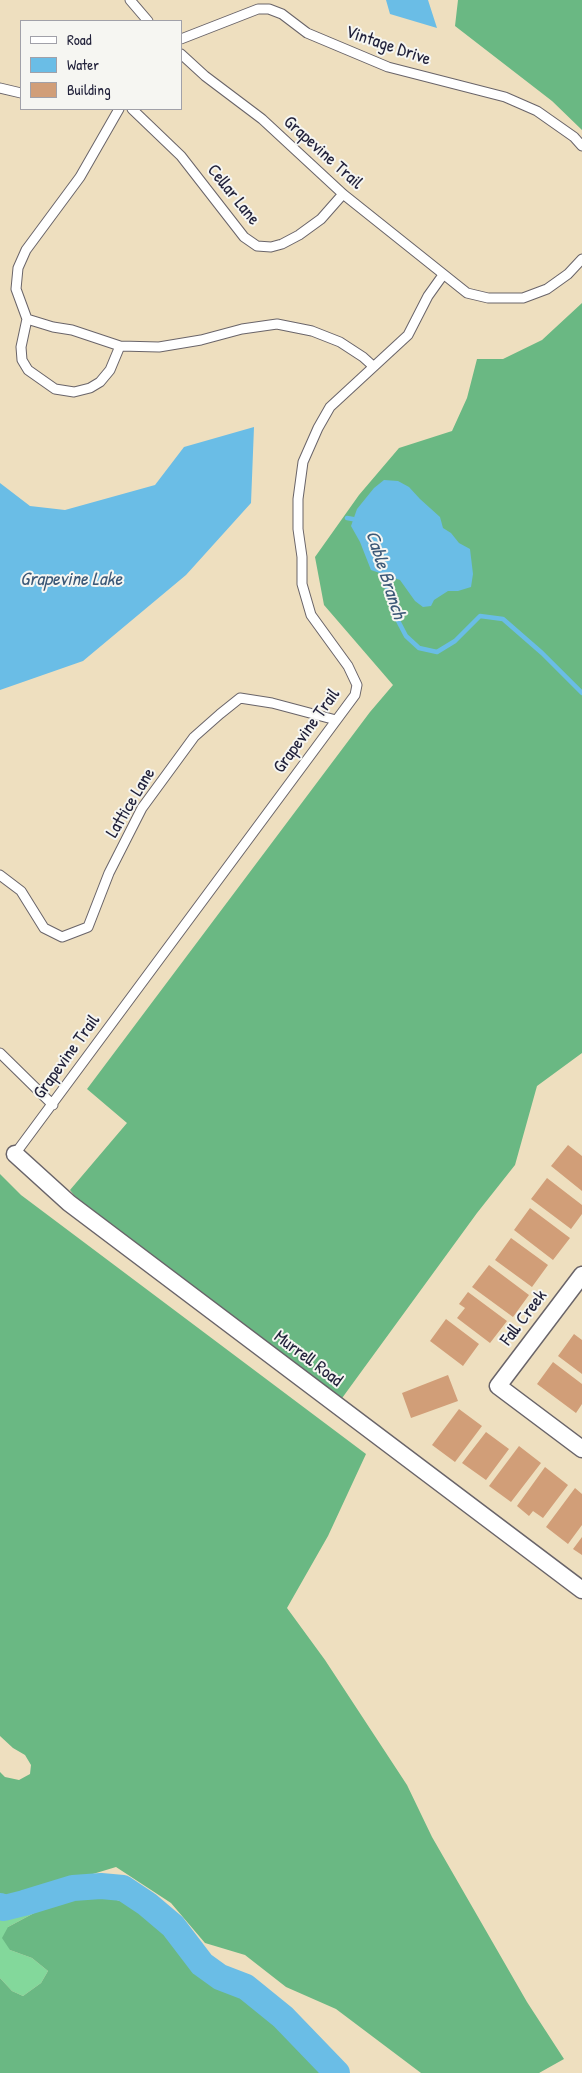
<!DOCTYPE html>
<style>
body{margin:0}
#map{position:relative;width:582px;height:2073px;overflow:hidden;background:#eedfbf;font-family:"Patrick Hand",sans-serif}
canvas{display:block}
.legend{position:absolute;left:20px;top:20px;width:162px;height:90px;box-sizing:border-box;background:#f6f6f2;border:1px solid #a1a1a9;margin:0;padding:6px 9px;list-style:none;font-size:15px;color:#22223b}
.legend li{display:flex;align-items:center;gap:10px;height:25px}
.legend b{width:25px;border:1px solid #a1a1a9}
</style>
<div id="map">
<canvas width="582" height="2073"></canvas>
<ul class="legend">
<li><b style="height:6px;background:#fff"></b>Road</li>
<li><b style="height:14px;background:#6abde6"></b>Water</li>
<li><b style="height:14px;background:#d19e78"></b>Building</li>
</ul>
</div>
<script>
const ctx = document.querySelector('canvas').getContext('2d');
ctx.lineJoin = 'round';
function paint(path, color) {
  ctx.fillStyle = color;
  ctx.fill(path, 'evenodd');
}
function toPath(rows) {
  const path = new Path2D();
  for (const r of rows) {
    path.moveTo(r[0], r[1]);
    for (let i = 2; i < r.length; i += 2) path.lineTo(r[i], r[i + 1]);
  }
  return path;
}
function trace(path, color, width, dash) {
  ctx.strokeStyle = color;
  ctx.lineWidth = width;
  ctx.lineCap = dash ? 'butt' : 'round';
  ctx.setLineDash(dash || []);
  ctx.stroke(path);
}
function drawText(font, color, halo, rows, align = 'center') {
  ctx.font = font + ' "Patrick Hand",sans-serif';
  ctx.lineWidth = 4;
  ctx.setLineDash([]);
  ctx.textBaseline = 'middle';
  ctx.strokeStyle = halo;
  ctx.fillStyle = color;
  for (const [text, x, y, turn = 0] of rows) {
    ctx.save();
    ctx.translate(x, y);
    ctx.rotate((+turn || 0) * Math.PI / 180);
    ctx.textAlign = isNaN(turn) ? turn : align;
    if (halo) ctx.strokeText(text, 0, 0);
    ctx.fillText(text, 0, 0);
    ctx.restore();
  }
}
const green = toPath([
 [66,1898,70,1900,51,1904,8,1927,10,1950,32,1958,48,1971,41,1983,23,1996,12,1991,0,1978,0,1915,12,1915]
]);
const forest = toPath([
 [458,0,582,0,582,130,552,101,455,26],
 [582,303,582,1053,537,1086,515,1165,477,1213,337,1405,81,1204,70,1190,127,1123,87,1089,370,712,393,685,324,605,315,557,359,495,399,448,452,431,467,398,477,359,503,359,542,340],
 [0,1174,21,1195,366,1454,328,1536,287,1608,325,1660,407,1785,432,1837,527,2002,564,2059,539,2073,421,2073,336,2009,286,1987,245,1955,205,1943,171,1903,116,1867,20,1896,6,1898,0,1893,0,1772,5,1777,19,1780,30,1774,31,1765,25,1755,13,1748,0,1736],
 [105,1897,132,1904,173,1936,196,1966,217,1983,253,1998,269,2016,294,2035,307,2056,324,2073,0,2073,0,1978,12,1991,23,1996,41,1983,48,1971,32,1958,10,1950,2,1938,8,1927,51,1904,70,1900]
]);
const water = toPath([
 [386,0,428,0,437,28,390,14],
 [254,427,251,503,186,575,83,661,0,690,0,483,30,506,65,510,155,485,184,447],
 [384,480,398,481,409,487,420,499,440,517,443,528,451,533,459,543,470,549,473,574,471,587,458,591,448,591,434,600,431,606,423,607,415,601,400,580,371,570,360,542,351,526,357,509,374,488]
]);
const stream = toPath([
 [347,518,358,520],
 [381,568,395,615,406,636,419,648,437,652,455,641,480,616,503,619,542,653,582,693]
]);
const river = toPath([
 [0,1906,4,1908,24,1903,73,1888,101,1886,123,1888,147,1904,173,1926,202,1964,220,1977,246,1987,283,2017,337,2073]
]);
const building = toPath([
 [568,1145,582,1156,582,1191,551,1166],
 [547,1178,582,1205,582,1214,571,1229,531,1199],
 [530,1208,570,1238,553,1260,514,1230],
 [511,1238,548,1265,532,1287,495,1260],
 [489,1265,529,1295,513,1317,472,1287],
 [468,1292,507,1321,490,1343,457,1318,465,1308,459,1304],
 [446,1319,479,1344,463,1366,430,1341],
 [574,1334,582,1340,582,1374,558,1356],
 [553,1362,582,1384,582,1404,576,1413,537,1384],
 [448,1375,458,1401,411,1418,402,1393],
 [459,1409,482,1426,455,1462,432,1445],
 [486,1432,509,1449,486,1480,462,1463],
 [519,1446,541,1463,511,1502,489,1486],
 [545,1467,568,1485,543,1518,533,1511,529,1516,517,1506],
 [575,1488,582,1494,582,1525,568,1544,546,1527],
 [582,1537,582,1555,573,1549]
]);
const lane = toPath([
 [130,0,148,21],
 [181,39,258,9,269,9,282,14,307,33,388,67,505,97,537,111,574,137,582,146],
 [181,54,205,76,262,119,343,194,467,293,488,298,523,298,547,289,568,274,582,259],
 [0,88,21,93],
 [119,109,80,177,26,250,18,268,16,289,27,319,21,347,22,360,28,370,55,389,74,392,90,388,100,382,110,370,120,346],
 [132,109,181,156,244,237,257,246,271,247,282,244,299,235,321,219,343,194],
 [27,319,53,327,72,330,120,346,159,347,201,340,242,329,277,324,312,331,340,342,363,357,373,366],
 [0,875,21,891,44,928,62,937,88,927,109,873,142,808,194,737,220,714,240,698,272,703,336,720],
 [0,1053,53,1105],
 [15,1154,355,695,357,685,348,666,311,615,302,584,302,557,298,529,298,499,303,462,318,428,330,407,408,335,428,296,443,275]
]);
const street = toPath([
 [15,1154,69,1203,582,1590],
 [582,1275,498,1386,582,1449]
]);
const streetNames = [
 ["Vintage Drive",388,46,19],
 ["Grapevine Trail",323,153,42],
 ["Cellar Lane",233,195,51],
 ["Grapevine Trail",307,731,-54],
 ["Lattice Lane",131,803,-59],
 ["Grapevine Trail",67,1057,-54],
 ["Fall Creek",524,1318,-53],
 ["Murrell Road",308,1359,37]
];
const waterNames = [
 ["Cable Branch",385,575,72],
 ["Grapevine Lake",71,580]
];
paint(green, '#83d89b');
paint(forest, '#6ab883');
paint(water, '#6abde6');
trace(stream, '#6abde6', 4.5);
trace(river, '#6abde6', 26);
paint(building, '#d19e78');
trace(lane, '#696469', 11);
trace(street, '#696469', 19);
trace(lane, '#fff', 9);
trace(street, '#fff', 16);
drawText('18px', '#22223b', '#f6f6f2', streetNames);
drawText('italic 19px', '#3b5877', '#f6f6f2', waterNames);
</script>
